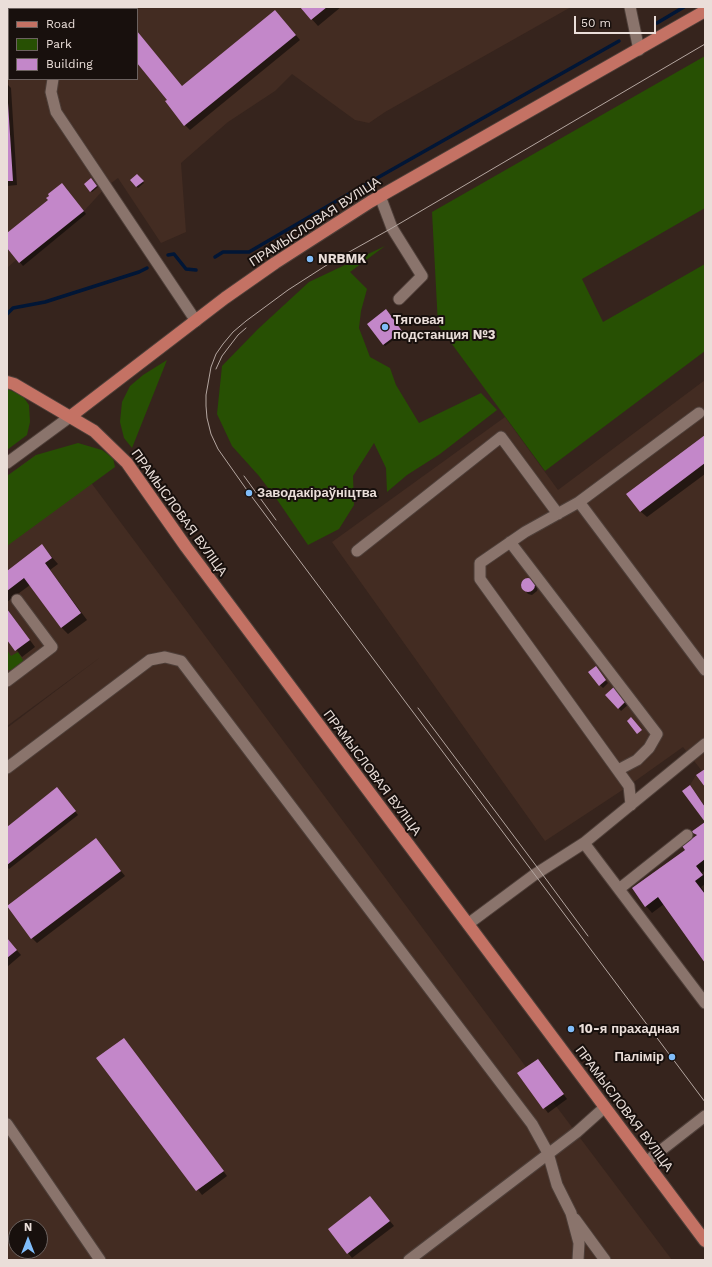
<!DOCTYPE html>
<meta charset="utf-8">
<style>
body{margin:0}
#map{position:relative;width:712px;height:1267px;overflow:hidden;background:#36241d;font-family:"Work Sans",sans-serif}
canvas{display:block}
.frame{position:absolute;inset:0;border:8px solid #eaded9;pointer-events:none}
.legend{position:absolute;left:8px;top:8px;width:130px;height:72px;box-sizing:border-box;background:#18100d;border:1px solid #6c625f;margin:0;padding:5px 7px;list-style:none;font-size:12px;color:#eaded9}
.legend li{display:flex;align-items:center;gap:8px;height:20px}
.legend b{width:20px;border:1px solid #6c625f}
.north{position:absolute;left:8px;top:1219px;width:40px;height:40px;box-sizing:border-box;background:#18100d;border:1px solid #6c625f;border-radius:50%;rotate:0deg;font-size:11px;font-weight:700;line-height:16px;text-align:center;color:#eaded9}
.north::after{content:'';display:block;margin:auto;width:14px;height:18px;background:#80bdfa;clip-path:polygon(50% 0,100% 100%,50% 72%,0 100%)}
.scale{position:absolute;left:574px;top:16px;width:82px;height:18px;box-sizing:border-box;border:2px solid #eaded9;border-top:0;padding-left:5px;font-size:12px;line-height:14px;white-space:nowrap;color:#eaded9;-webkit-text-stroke:3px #18100d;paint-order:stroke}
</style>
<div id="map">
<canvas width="712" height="1267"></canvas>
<div class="frame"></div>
<ul class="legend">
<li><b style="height:5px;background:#c47264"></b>Road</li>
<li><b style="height:11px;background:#275003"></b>Park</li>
<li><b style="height:11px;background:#c387c9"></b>Building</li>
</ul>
<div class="north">N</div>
<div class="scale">50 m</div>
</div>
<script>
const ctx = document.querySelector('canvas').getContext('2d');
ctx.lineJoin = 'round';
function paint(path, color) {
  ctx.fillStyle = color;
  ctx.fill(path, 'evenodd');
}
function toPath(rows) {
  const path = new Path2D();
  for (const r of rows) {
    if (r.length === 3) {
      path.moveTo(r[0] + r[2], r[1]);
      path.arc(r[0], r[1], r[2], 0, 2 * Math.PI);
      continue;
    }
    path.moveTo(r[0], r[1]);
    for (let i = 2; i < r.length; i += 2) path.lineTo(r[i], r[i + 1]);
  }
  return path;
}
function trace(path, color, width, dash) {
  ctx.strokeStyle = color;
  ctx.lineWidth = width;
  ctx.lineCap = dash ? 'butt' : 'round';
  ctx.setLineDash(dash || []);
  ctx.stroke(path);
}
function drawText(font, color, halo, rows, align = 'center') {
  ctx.font = font + ' "Work Sans",sans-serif';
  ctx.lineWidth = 4;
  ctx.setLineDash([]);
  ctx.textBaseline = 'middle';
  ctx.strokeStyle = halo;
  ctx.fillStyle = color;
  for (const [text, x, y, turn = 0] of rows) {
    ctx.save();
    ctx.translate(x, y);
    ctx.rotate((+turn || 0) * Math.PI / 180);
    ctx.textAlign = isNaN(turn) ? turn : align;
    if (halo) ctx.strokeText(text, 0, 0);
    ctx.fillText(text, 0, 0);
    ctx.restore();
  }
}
const built = toPath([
 [7,7,571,7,385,112,369,123,355,120,292,74,275,91,228,122,181,163,186,232,161,243,118,178,106,187,84,211,19,263,16,260,7,268],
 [9,9,137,9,137,79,9,79],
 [705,380,705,807,690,785,696,775,702,771,683,747,624,789,545,841,332,542,505,417,558,490],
 [69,453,526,1067,538,1059,564,1094,553,1102,672,1260,7,1260,7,728,102,656,7,726,7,476,36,455],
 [16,1227,40,1227,40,1251,16,1251]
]);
const green = toPath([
 [705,56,705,208,582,279,603,322,705,264,705,351,545,471,438,325,432,212],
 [385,246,350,272,367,289,361,311,359,328,370,357,390,368,396,385,419,423,481,393,497,410,440,454,407,475,387,492,386,468,374,443,353,476,354,505,339,529,308,545,278,501,259,476,232,446,217,414,222,366,258,329,309,282],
 [167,360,132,448,124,438,120,422,122,402,130,386,143,375],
 [7,389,22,395,29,405,30,422,27,435,7,450],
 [78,443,102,450,113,458,115,467,7,546,7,476,36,455],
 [7,650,11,656,18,652,24,662,17,670,7,670]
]);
const shadow = toPath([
 [301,7,341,7,318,26],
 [280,16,300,40,190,130,185,125,168,100,137,62,137,31,182,87],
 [7,84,11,88,17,185,7,186],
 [137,175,144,183,138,188,131,180],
 [91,179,98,187,92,192,85,184],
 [65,187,86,214,23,266,7,247,7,235],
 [386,311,403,333,385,346,368,324],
 [705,437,705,474,647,517,640,511],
 [42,546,58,564,50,570,87,620,68,634,62,628,30,585,7,602,7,572],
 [526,579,530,579,538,587,537,591,532,595,528,594,521,585,522,581],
 [7,609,35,647,22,657,7,638],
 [598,671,608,683,603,688,600,685],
 [615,688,629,704,621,711,607,695],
 [689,787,705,806,705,821],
 [60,792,78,815,9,869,7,867,7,828],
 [705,824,705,870,702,873,705,877,705,884,701,887,705,893,705,961,664,904,652,913,646,906,697,836,693,832],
 [96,840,125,876,37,943,32,938],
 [7,939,21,955,7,967],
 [128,1044,227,1176,202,1195,98,1058],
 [538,1060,567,1099,548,1113,519,1074],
 [370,1197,394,1226,352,1258,329,1229]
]);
const stream = toPath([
 [657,23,684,7],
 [363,186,619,41],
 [168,255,174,254,186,269,196,270],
 [215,257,223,252,249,252,352,192],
 [7,314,13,308,45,302,139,272,147,268]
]);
const building = toPath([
 [300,7,327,7,311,20],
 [275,10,296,35,184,126,165,101,167,100,137,63,137,31,182,86],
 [7,103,8,103,13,181,7,181],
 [137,174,144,181,136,187,130,180],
 [91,178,97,186,90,192,84,184],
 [62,183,84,211,19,263,7,248,7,233,48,200,46,198,49,196,48,194],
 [386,309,402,331,383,345,367,324],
 [705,435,705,463,640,512,626,494],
 [42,544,52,558,45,563,81,613,61,628,24,578,7,591,7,571],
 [528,585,7],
 [7,609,30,640,15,651,7,640],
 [596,666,606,680,599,686,588,672],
 [615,686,627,700,618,709,605,695],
 [631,717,642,730,637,734,627,721],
 [705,769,705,787,696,775],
 [690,785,705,807,705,859,696,866,703,875,695,881,705,894,705,963,658,897,645,907,632,888,685,850,682,846,697,835,691,832,705,822,682,791],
 [57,787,76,811,7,865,7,827],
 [96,838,121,871,31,939,7,906],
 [7,938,17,950,7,958],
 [124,1038,224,1171,196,1191,96,1058],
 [538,1059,564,1094,543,1109,517,1073],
 [370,1196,390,1221,347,1254,328,1229]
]);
const minor = toPath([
 [630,7,639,50],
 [96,9,98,7],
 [53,79,51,92,56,112,196,321],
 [380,196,392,228,422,276,399,299],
 [699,413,579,502,705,670],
 [7,463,71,416],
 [579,502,525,532,480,563,480,579,629,786,631,805],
 [510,542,657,734,649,748,637,760,618,770],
 [357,551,501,437,558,514],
 [7,681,52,647,17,600],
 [7,768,150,660,165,657,181,661,532,1124,548,1153,557,1185,571,1213,579,1243,578,1260],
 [584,843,705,1003],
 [619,889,687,835],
 [468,924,534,875,584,843,705,744],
 [7,1124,100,1260],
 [646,1162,705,1116],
 [575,1219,605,1260],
 [409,1260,577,1132,605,1107]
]);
const major = toPath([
 [7,382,14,384,94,431,127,463,186,547,705,1241],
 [71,416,225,298,275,263,370,202,705,11]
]);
const tram = toPath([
 [705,44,392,228,333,261,288,290,246,321,233,332,223,344,216,354,211,367,206,395,206,406,207,418,211,434,218,449,249,493,705,1102],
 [216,369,222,356,238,335,246,328],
 [244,476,276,520],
 [418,708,540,871,588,936]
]);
const markers = [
 [310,259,4,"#80bdfa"],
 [385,327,4,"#80bdfa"],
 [249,493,4,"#80bdfa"],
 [571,1029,4,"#80bdfa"],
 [672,1057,4,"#80bdfa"]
];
const streetNames = [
 ["ПРАМЫСЛОВАЯ ВУЛІЦА",315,222,-33],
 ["ПРАМЫСЛОВАЯ ВУЛІЦА",179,513,54],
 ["ПРАМЫСЛОВАЯ ВУЛІЦА",372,773,53],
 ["ПРАМЫСЛОВАЯ ВУЛІЦА",624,1109,53]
];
const poiNames = [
 ["NRBMK",318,259],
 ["Тяговая",393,320],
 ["подстанция №3",393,335],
 ["Заводакіраўніцтва",257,493],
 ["10-я прахадная",579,1029],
 ["Палімір",664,1057,"right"]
];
paint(built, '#432c22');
paint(green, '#275003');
paint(shadow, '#0007');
trace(stream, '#011636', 3.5);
paint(building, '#c387c9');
trace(minor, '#4e3f39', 13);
trace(major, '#4e3f39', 14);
trace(minor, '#8a746c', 11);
trace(major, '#c47264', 12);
trace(tram, '#b4a6a0', 1);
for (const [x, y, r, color] of markers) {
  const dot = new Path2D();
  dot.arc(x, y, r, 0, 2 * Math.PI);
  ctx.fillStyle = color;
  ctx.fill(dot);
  trace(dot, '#18100d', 1.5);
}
drawText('13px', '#eaded9', '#18100d', streetNames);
drawText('bold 13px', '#eaded9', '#18100d', poiNames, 'left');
</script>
